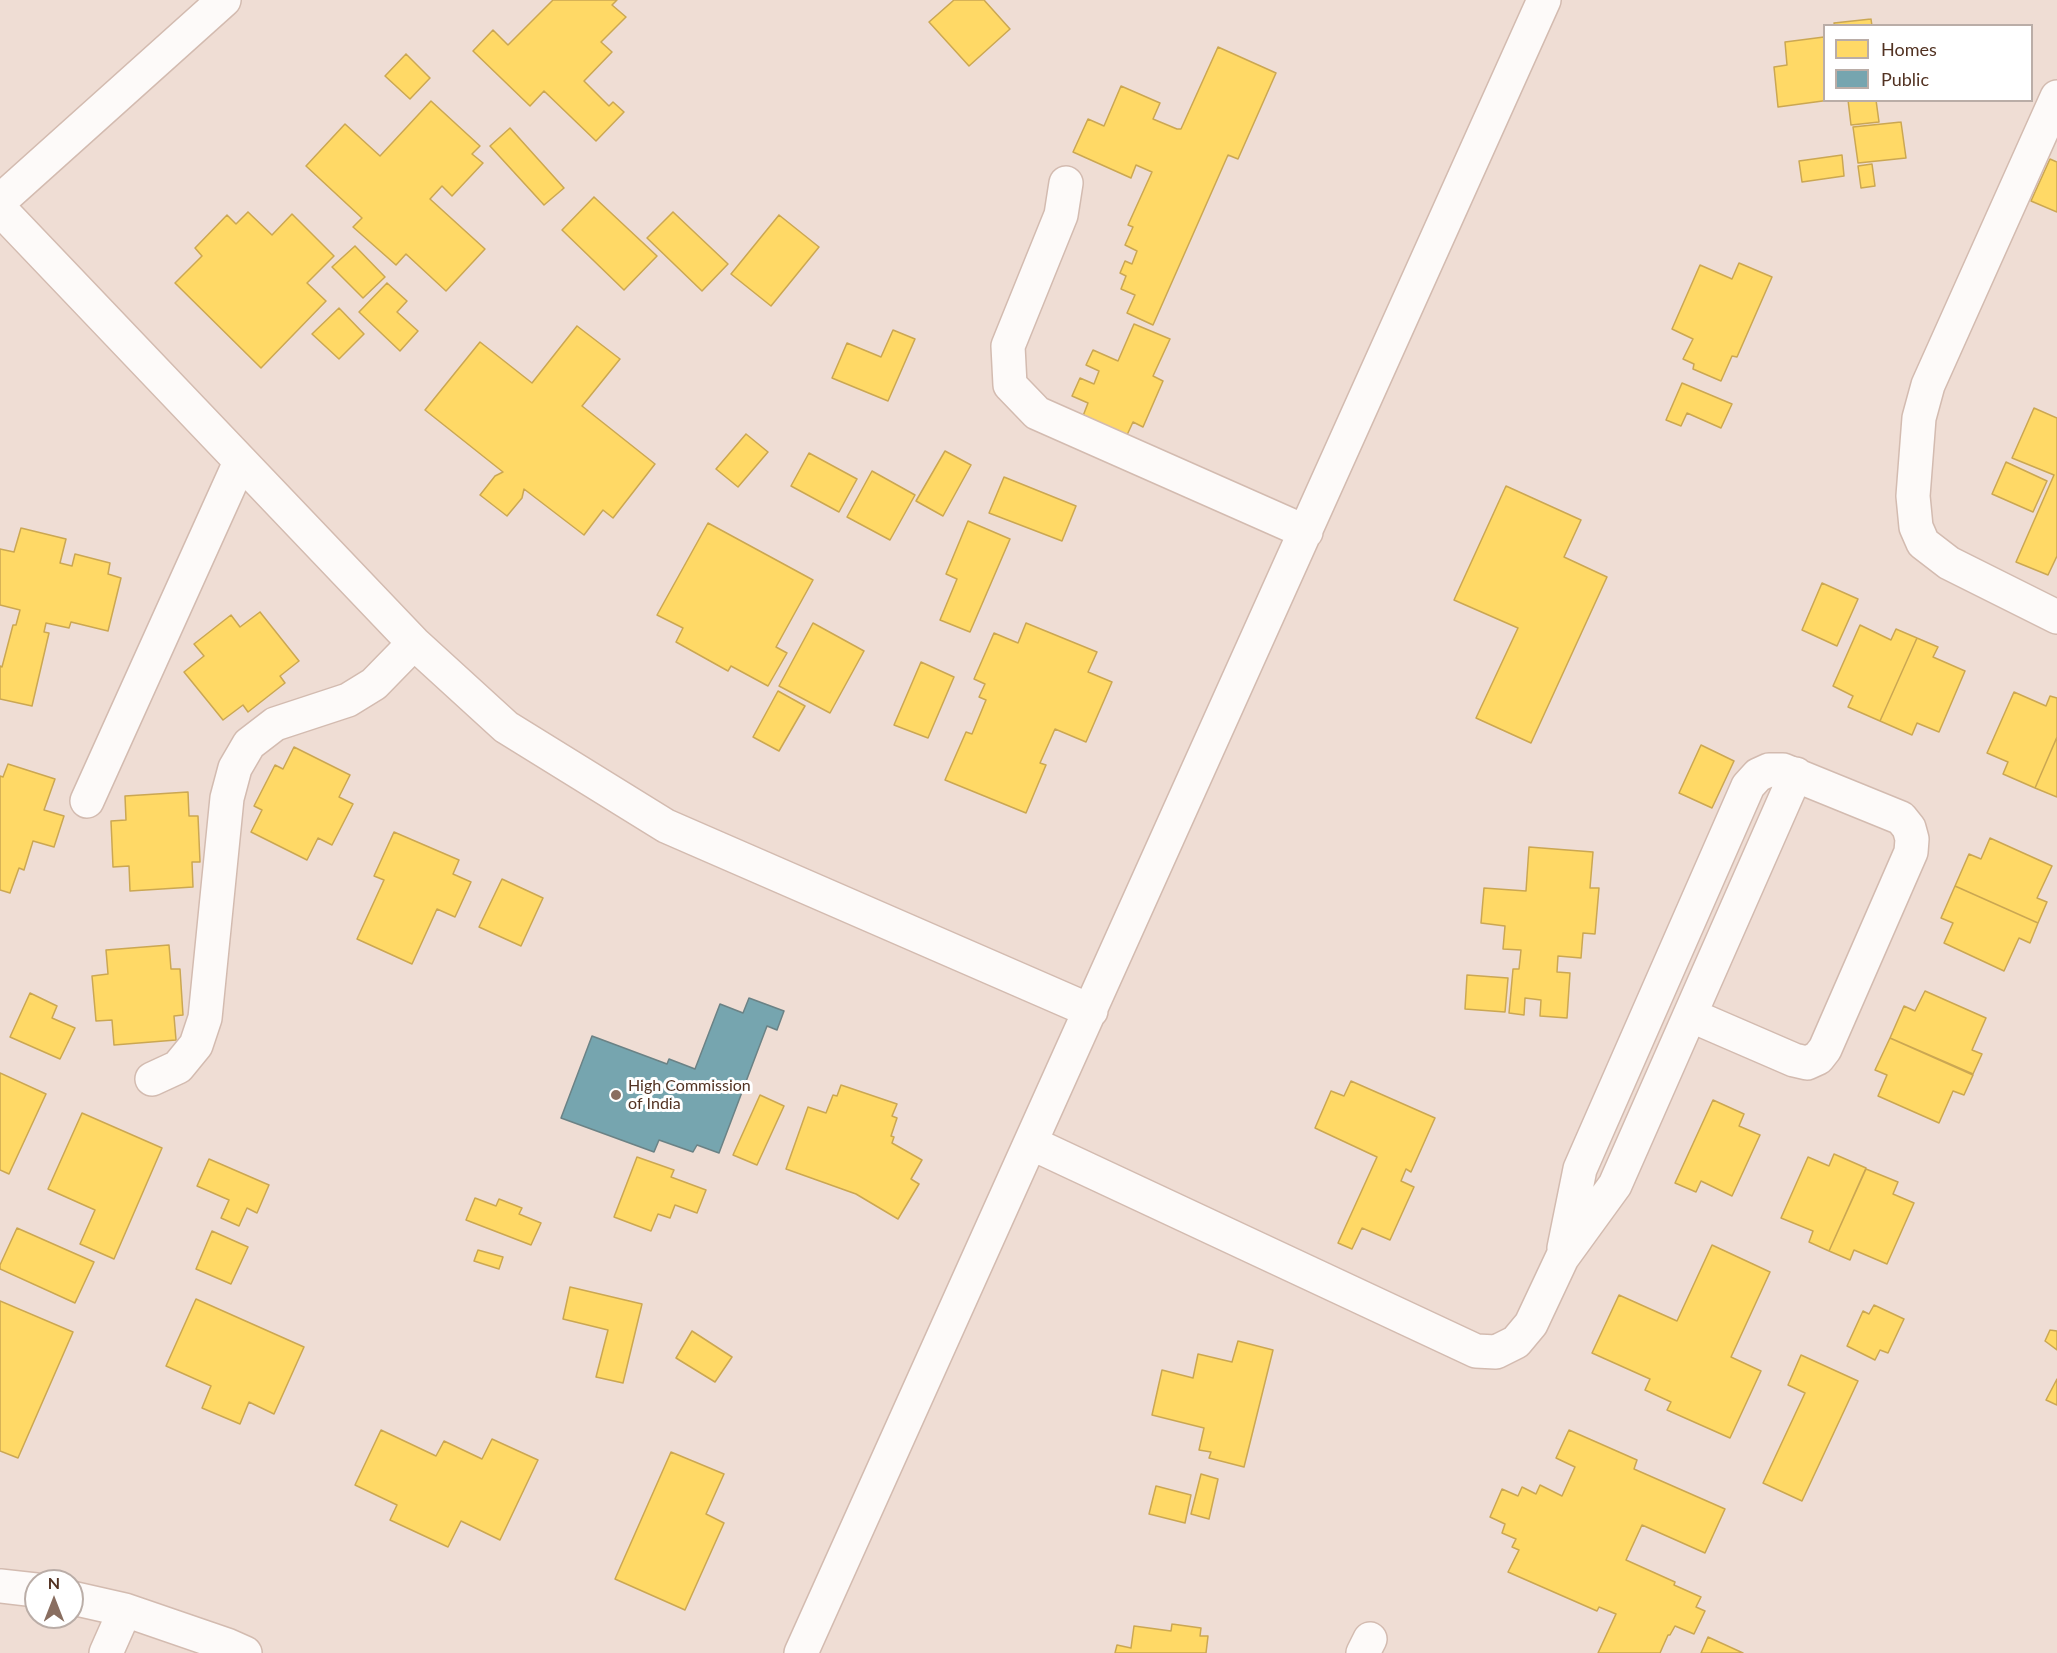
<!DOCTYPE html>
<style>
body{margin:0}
#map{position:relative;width:2057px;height:1653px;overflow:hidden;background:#efddd4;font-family:Lato,sans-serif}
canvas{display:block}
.legend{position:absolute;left:1823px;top:24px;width:210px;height:78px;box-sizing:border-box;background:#fff;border:2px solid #baada7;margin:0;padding:8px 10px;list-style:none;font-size:18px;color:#523222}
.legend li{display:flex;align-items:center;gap:12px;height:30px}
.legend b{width:30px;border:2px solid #baada7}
.north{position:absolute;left:24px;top:1569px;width:60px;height:60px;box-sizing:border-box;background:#fff;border:2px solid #baada7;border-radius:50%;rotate:0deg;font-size:16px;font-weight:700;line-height:24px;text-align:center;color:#523222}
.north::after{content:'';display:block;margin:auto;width:21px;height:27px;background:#896e60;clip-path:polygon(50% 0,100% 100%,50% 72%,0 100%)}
</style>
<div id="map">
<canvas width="2057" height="1653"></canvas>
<ul class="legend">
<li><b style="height:16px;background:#ffd966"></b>Homes</li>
<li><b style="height:16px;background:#76a5af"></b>Public</li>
</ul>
<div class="north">N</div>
</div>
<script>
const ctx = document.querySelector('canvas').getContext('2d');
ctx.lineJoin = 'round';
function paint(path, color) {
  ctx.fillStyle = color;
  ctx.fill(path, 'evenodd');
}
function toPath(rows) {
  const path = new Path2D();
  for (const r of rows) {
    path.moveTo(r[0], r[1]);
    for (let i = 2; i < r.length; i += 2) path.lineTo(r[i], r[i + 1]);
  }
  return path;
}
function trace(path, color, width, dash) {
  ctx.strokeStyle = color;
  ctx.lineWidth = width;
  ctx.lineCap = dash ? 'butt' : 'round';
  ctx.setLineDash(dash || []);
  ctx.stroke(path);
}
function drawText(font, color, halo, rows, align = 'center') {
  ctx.font = font + ' Lato,sans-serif';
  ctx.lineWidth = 6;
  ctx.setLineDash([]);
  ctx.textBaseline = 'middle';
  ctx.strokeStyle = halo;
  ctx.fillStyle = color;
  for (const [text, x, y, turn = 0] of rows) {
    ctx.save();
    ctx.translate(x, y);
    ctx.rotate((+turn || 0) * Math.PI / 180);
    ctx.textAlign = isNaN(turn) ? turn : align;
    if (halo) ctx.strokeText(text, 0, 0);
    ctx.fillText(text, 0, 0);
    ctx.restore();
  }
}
const homes = toPath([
 [553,0,617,0,612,5,626,17,601,42,612,52,584,81,609,106,613,102,624,112,596,141,544,91,530,106,473,51,493,30,508,45,553,0],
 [954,0,984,0,1010,29,969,66,929,22,954,0],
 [1871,19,1872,26,1835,26,1834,23,1871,19],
 [1824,37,1824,100,1830,100,1778,107,1774,67,1787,65,1785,42,1824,37],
 [1218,47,1276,73,1238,159,1228,155,1153,325,1127,313,1135,295,1121,289,1126,276,1120,273,1125,261,1132,264,1137,251,1125,245,1133,227,1128,225,1152,172,1136,165,1131,178,1073,152,1088,119,1104,126,1121,86,1160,103,1153,119,1177,129,1181,129,1218,47],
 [406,54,430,78,410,99,385,76,406,54],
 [1848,100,1876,100,1879,122,1851,125,1848,100],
 [431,101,480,146,472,154,483,163,452,196,442,186,430,199,485,249,446,291,406,254,396,265,353,227,362,218,306,166,345,124,380,156,431,101],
 [1901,122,1906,158,1858,163,1853,127,1901,122],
 [510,128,564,188,544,205,490,146,510,128],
 [1842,155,1844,176,1802,182,1799,161,1842,155],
 [2050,159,2057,162,2057,212,2031,201,2050,159],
 [1872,164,1875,186,1861,188,1858,166,1872,164],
 [594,197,657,256,624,290,562,230,594,197],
 [248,212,272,235,292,214,334,256,307,283,326,301,261,368,175,283,202,256,195,248,227,215,236,224,248,212],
 [673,212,728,264,702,291,647,238,673,212],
 [779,215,819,247,771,306,731,274,779,215],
 [355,246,385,277,363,298,332,267,355,246],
 [1739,263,1772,277,1737,357,1732,356,1721,381,1693,369,1694,364,1683,359,1693,339,1672,329,1700,265,1732,279,1739,263],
 [387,283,407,301,397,312,418,331,400,351,359,312,387,283],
 [339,308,364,334,339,359,312,334,339,308],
 [1134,324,1170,339,1153,376,1163,381,1143,427,1133,422,1127,435,1083,416,1088,403,1072,396,1080,378,1094,384,1099,371,1086,365,1093,350,1118,361,1134,324],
 [577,326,620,359,582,406,655,464,613,518,603,510,584,535,524,489,522,498,507,516,480,495,495,476,503,472,425,410,480,342,532,383,577,326],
 [893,330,915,339,888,401,832,378,847,343,881,357,893,330],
 [1682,383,1732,404,1721,428,1687,413,1681,426,1666,420,1682,383],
 [2034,408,2057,418,2057,556,2048,575,2016,562,2054,475,2012,458,2034,408],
 [746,434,768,452,738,487,716,469,746,434],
 [945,451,971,465,943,516,916,501,945,451],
 [809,453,857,479,839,512,791,486,809,453],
 [2006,462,2047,481,2033,512,1992,494,2006,462],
 [872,471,915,495,890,540,847,517,872,471],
 [1004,477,1076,506,1062,541,989,513,1004,477],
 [1506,486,1581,520,1564,557,1607,577,1531,743,1476,718,1518,628,1454,600,1506,486],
 [968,521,1010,539,970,632,940,620,957,579,946,574,968,521],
 [708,523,813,580,776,647,787,653,768,686,731,666,728,671,676,642,683,628,657,615,708,523],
 [21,528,66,539,60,563,72,566,75,554,110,563,108,574,121,578,108,631,71,622,69,628,46,623,44,632,49,633,32,706,0,699,0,666,2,667,13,625,16,625,20,610,0,605,0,549,14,552,21,528],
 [1822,583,1858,599,1837,646,1802,630,1822,583],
 [260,612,299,661,280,676,285,683,248,712,243,705,223,720,184,672,204,656,194,644,231,615,240,627,260,612],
 [813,623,864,651,830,713,779,686,813,623],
 [1026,623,1097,652,1088,672,1112,682,1086,742,1055,729,1040,763,1046,765,1026,813,945,780,966,732,972,734,986,700,979,697,985,684,974,679,994,633,1018,643,1026,623],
 [1860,625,1891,640,1896,629,1917,638,1880,721,1848,707,1853,696,1833,686,1860,625],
 [1917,638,1938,647,1933,657,1965,671,1939,732,1917,723,1912,735,1880,721,1917,638],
 [921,662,954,677,928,738,894,725,921,662],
 [778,691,805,706,779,751,753,737,778,691],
 [2014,692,2046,706,2050,696,2057,698,2057,737,2035,788,2003,774,2008,762,1987,753,2014,692],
 [2057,737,2057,797,2035,788,2057,737],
 [1701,745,1734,761,1712,808,1679,793,1701,745],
 [294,747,350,775,339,797,353,804,332,845,318,838,307,860,251,832,262,810,254,806,275,765,283,769,294,747],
 [8,764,55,779,44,810,64,816,54,847,33,841,24,870,19,868,10,893,0,890,0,776,3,777,8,764],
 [188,792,189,816,198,816,200,862,192,862,193,887,130,891,129,866,113,867,111,821,126,820,125,796,188,792],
 [394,832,459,860,453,874,471,882,455,917,437,909,412,964,357,939,384,880,374,876,394,832],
 [1990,838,2052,866,2037,898,2047,902,2038,923,1955,886,1969,854,1981,859,1990,838],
 [1529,847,1593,852,1590,888,1599,888,1595,934,1583,933,1581,958,1558,956,1557,972,1570,973,1567,1018,1540,1016,1541,1000,1525,998,1524,1015,1509,1013,1513,969,1519,969,1521,950,1503,949,1505,926,1481,923,1484,888,1526,891,1529,847],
 [502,879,543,898,521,946,479,927,502,879],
 [1955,886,2038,923,2030,943,2019,938,2004,971,1944,943,1953,923,1941,918,1955,886],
 [169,945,171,969,180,969,183,1015,174,1016,176,1040,114,1045,112,1020,96,1021,92,976,108,974,106,950,169,945],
 [1467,975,1508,978,1505,1012,1465,1009,1467,975],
 [1925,991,1986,1018,1972,1050,1982,1054,1973,1074,1890,1038,1904,1006,1915,1011,1925,991],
 [30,993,57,1006,52,1018,75,1028,60,1059,10,1037,30,993],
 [1890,1038,1973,1075,1964,1095,1953,1091,1939,1123,1878,1096,1887,1075,1875,1070,1890,1038],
 [0,1073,46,1094,9,1174,0,1170,0,1073],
 [1351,1081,1435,1118,1411,1172,1406,1169,1401,1181,1414,1187,1390,1240,1362,1228,1352,1249,1338,1243,1377,1157,1315,1128,1331,1091,1344,1096,1351,1081],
 [841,1085,897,1104,892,1116,897,1118,891,1136,894,1137,892,1143,922,1160,911,1179,919,1184,898,1219,856,1194,786,1169,808,1107,826,1113,833,1095,837,1096,841,1085],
 [760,1095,784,1106,757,1165,733,1155,760,1095],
 [1713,1100,1744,1114,1739,1126,1760,1135,1732,1196,1701,1181,1696,1192,1675,1183,1713,1100],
 [82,1113,162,1148,114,1259,80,1244,95,1210,48,1189,82,1113],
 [1834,1154,1866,1168,1829,1251,1809,1242,1813,1231,1781,1218,1808,1157,1829,1166,1834,1154],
 [637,1157,674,1170,671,1177,706,1190,697,1213,675,1205,670,1218,658,1214,651,1231,614,1217,637,1157],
 [209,1159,269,1185,257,1213,247,1208,239,1226,221,1218,229,1200,197,1186,209,1159],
 [1866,1169,1898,1182,1893,1194,1914,1203,1887,1264,1854,1250,1850,1260,1829,1251,1866,1169],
 [475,1198,496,1206,499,1199,522,1208,519,1214,541,1223,531,1245,466,1220,475,1198],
 [17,1228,94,1262,75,1303,0,1269,0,1265,17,1228],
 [212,1231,248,1247,231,1284,196,1269,212,1231],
 [1712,1245,1770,1272,1731,1357,1761,1371,1730,1438,1667,1410,1671,1402,1645,1390,1650,1379,1592,1353,1619,1295,1677,1321,1712,1245],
 [478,1250,503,1257,499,1269,474,1261,478,1250],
 [570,1287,642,1304,623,1383,596,1377,608,1330,563,1319,570,1287],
 [196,1299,304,1347,274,1414,249,1402,240,1424,202,1408,211,1386,166,1366,196,1299],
 [0,1301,73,1332,18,1458,0,1451,0,1301],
 [1874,1305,1904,1319,1888,1353,1880,1350,1875,1360,1847,1346,1863,1311,1869,1314,1874,1305],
 [2050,1330,2057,1331,2057,1350,2045,1341,2050,1330],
 [692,1331,732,1357,715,1382,676,1358,692,1331],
 [1238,1341,1273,1350,1244,1467,1209,1458,1211,1452,1199,1450,1204,1428,1152,1415,1162,1370,1193,1378,1198,1354,1232,1362,1238,1341],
 [1801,1355,1858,1381,1802,1501,1763,1483,1805,1393,1788,1385,1801,1355],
 [2057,1379,2057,1405,2046,1400,2057,1379],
 [381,1430,436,1456,444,1441,482,1459,492,1439,538,1460,500,1540,461,1521,448,1547,390,1520,397,1505,355,1485,381,1430],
 [1569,1430,1637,1460,1634,1469,1725,1509,1705,1553,1642,1525,1626,1560,1675,1582,1674,1585,1701,1597,1696,1607,1705,1611,1694,1634,1675,1626,1670,1635,1668,1635,1660,1653,1598,1653,1616,1614,1599,1607,1597,1611,1508,1572,1519,1550,1512,1547,1516,1539,1502,1533,1505,1524,1490,1517,1502,1489,1518,1496,1522,1487,1536,1494,1540,1485,1562,1496,1575,1467,1556,1458,1569,1430],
 [671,1452,724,1474,706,1514,724,1523,685,1610,615,1579,671,1452],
 [1201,1474,1218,1479,1209,1519,1191,1514,1201,1474],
 [1156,1486,1191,1495,1185,1523,1149,1514,1156,1486],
 [1172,1624,1201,1628,1200,1636,1208,1636,1206,1653,1115,1653,1117,1645,1131,1648,1134,1626,1171,1631,1172,1624],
 [1708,1637,1743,1653,1701,1653,1708,1637]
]);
const public = toPath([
 [749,998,784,1011,777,1030,767,1026,719,1153,697,1145,693,1152,659,1140,654,1152,561,1118,592,1036,667,1064,669,1059,695,1069,720,1004,743,1013,749,998]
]);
const minor = toPath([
 [2057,97,1928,385,1919,418,1913,496,1916,527,1923,543,1949,563,2057,617],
 [1066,183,1061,215,1008,346,1010,385,1037,413,1306,532],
 [0,201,224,0],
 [0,209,414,643,506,727,666,826,1091,1011],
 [87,801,240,462],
 [152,1079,178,1067,196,1045,205,1018,227,798,235,768,249,744,275,724,348,700,374,684,414,643],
 [1031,1143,1476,1351,1496,1352,1516,1342,1531,1324,1562,1258,1615,1185,1796,774],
 [1564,1248,1580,1169,1748,786,1758,775,1769,770,1783,770,1901,818,1909,828,1912,839,1911,852,1825,1049,1818,1058,1807,1063,1794,1060,1690,1015],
 [0,1586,36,1590],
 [72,1598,125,1610,227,1645,245,1653],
 [106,1653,125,1610],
 [801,1653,1544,0],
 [1363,1653,1370,1639]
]);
const markers = [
 [616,1095,6,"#896e60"]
];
const poiNames = [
 ["High Commission",628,1086],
 ["of India",628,1104]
];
paint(homes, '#ffd966');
trace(homes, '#cba752', 1.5);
paint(public, '#76a5af');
trace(public, '#6b8285', 1.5);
trace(minor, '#d3bbb0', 36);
trace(minor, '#fdfaf9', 33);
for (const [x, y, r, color] of markers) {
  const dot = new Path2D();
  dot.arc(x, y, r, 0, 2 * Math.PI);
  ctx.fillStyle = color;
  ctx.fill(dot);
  trace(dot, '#fff', 2);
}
drawText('16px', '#523222', '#fff', poiNames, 'left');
</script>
